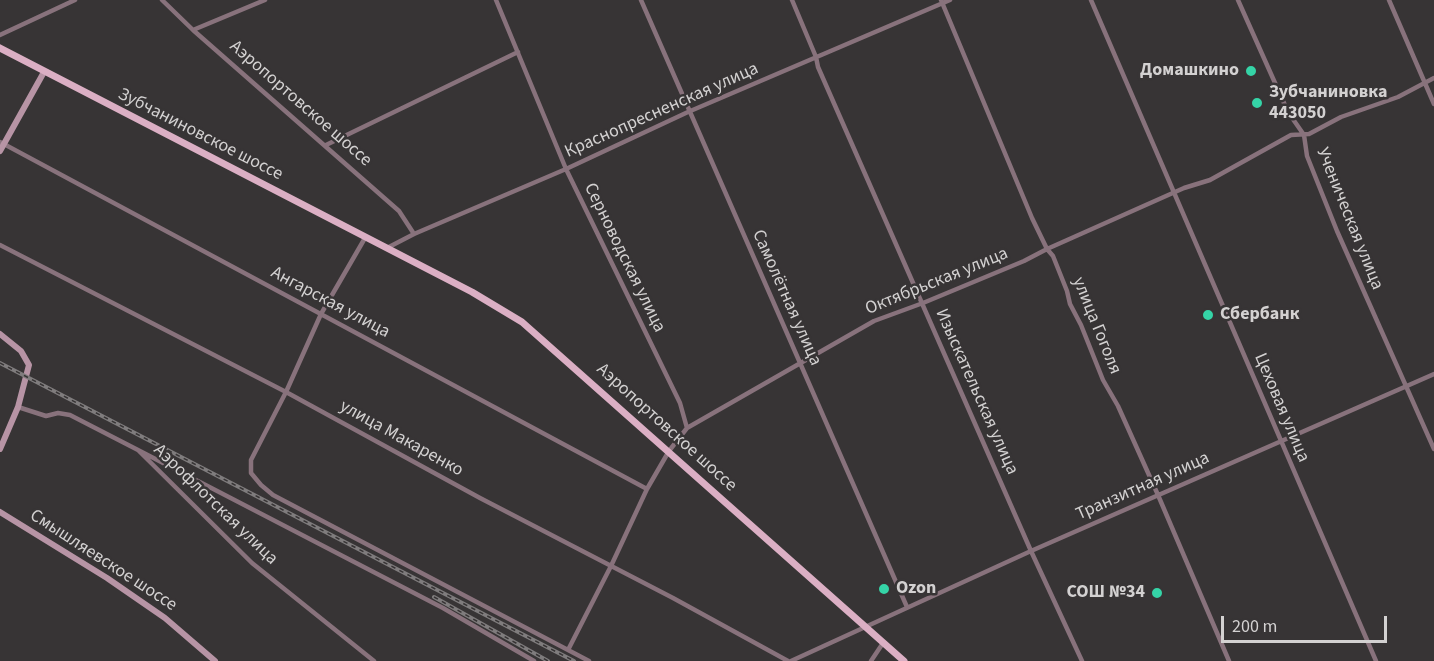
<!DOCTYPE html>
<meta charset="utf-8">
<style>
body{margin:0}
#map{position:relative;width:1434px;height:661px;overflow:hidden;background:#373435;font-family:"Source Sans 3",sans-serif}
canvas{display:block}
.scale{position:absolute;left:1221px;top:616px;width:166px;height:27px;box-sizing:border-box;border:3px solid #d3d1d1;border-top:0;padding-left:8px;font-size:18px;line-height:21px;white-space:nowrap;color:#d3d1d1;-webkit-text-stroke:4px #373435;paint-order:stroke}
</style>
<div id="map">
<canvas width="1434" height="661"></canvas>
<div class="scale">200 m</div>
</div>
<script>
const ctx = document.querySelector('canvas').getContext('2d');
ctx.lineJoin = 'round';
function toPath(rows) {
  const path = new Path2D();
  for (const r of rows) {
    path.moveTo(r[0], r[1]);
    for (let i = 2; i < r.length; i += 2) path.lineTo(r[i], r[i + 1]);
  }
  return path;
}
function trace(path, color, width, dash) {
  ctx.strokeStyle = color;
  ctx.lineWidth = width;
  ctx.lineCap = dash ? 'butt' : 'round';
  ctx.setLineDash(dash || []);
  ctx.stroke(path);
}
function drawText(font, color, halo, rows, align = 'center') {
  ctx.font = font + ' "Source Sans 3",sans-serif';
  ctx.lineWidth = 5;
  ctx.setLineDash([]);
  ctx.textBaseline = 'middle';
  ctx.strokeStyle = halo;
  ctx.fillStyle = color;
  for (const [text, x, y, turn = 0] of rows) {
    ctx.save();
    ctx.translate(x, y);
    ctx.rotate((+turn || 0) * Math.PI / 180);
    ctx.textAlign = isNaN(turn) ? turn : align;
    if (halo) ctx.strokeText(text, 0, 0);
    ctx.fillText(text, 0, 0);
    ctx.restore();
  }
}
const street = toPath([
 [162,0,193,30,399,211,414,234],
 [496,0,566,169,680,403,687,428],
 [641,0,907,607],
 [792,0,816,57,818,67,1031,551,1082,661],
 [941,0,1032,218,1047,249,1053,256,1067,291,1070,304,1081,325,1103,380,1118,406,1158,495,1229,661],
 [1091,0,1376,661],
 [1238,0,1288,112,1304,135,1307,156,1337,231,1434,449],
 [1389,0,1434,104],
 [193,30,265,0],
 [0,35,75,0],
 [0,142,647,489],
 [326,145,518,52],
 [365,238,321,314,286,392,251,460,251,473,261,485,273,495,589,661],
 [0,245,286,392,480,498,673,598,788,661],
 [387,248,414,234,566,169,688,112,950,0],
 [18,407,46,416,58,413,70,415,138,450,252,563,374,661],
 [138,450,443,608,534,661],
 [568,650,611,566,647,489,669,451,687,428,874,321,923,303,1024,261,1047,249,1184,188,1210,180,1291,135,1309,134,1341,117,1398,97,1434,78],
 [791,661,1031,551,1434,374],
 [871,661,883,643]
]);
const secondary = toPath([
 [0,151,44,72],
 [0,334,21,351,29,365,18,407,0,449],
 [0,512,107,578,165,618,215,661]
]);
const primary = toPath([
 [0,48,472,292,522,322,904,661]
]);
const rail = toPath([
 [0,363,574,661],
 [434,597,548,661]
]);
const markers = [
 [1251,71,6,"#35d4a7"],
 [1257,103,6,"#35d4a7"],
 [1208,315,6,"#35d4a7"],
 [884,589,6,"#35d4a7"],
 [1157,593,6,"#35d4a7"]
];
const poiNames = [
 ["Домашкино",1239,71,"right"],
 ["Зубчаниновка",1269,93],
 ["443050",1269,114],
 ["Сбербанк",1220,315],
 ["Ozon",896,589],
 ["СОШ №34",1145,593,"right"]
];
const streetNames = [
 ["Аэропортовское шоссе",300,104,41],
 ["Краснопресненская улица",662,111,-24],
 ["Зубчаниновское шоссе",200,135,27],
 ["Ученическая улица",1349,219,68],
 ["Серноводская улица",624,258,64],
 ["Октябрьская улица",937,282,-22],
 ["Самолётная улица",786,298,66],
 ["Ангарская улица",330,303,28],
 ["улица Гоголя",1096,326,68],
 ["Изыскательская улица",976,392,66],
 ["Цеховая улица",1281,408,67],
 ["Аэропортовское шоссе",666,428,42],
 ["улица Макаренко",401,439,29],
 ["Транзитная улица",1143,487,-24],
 ["Аэрофлотская улица",215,505,44],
 ["Смышляевское шоссе",103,561,33]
];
trace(street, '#88727c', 4.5);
trace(secondary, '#b794a5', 6);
trace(primary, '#dbafc4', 7);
trace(rail, '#7f7c7d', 4);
trace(rail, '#373435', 1.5, [4.5]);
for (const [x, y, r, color] of markers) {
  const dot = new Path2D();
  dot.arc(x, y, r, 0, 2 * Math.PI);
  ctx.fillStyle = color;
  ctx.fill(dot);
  trace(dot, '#373435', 2);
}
drawText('bold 18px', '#d3d1d1', '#373435', poiNames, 'left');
drawText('18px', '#d3d1d1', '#373435', streetNames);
</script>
